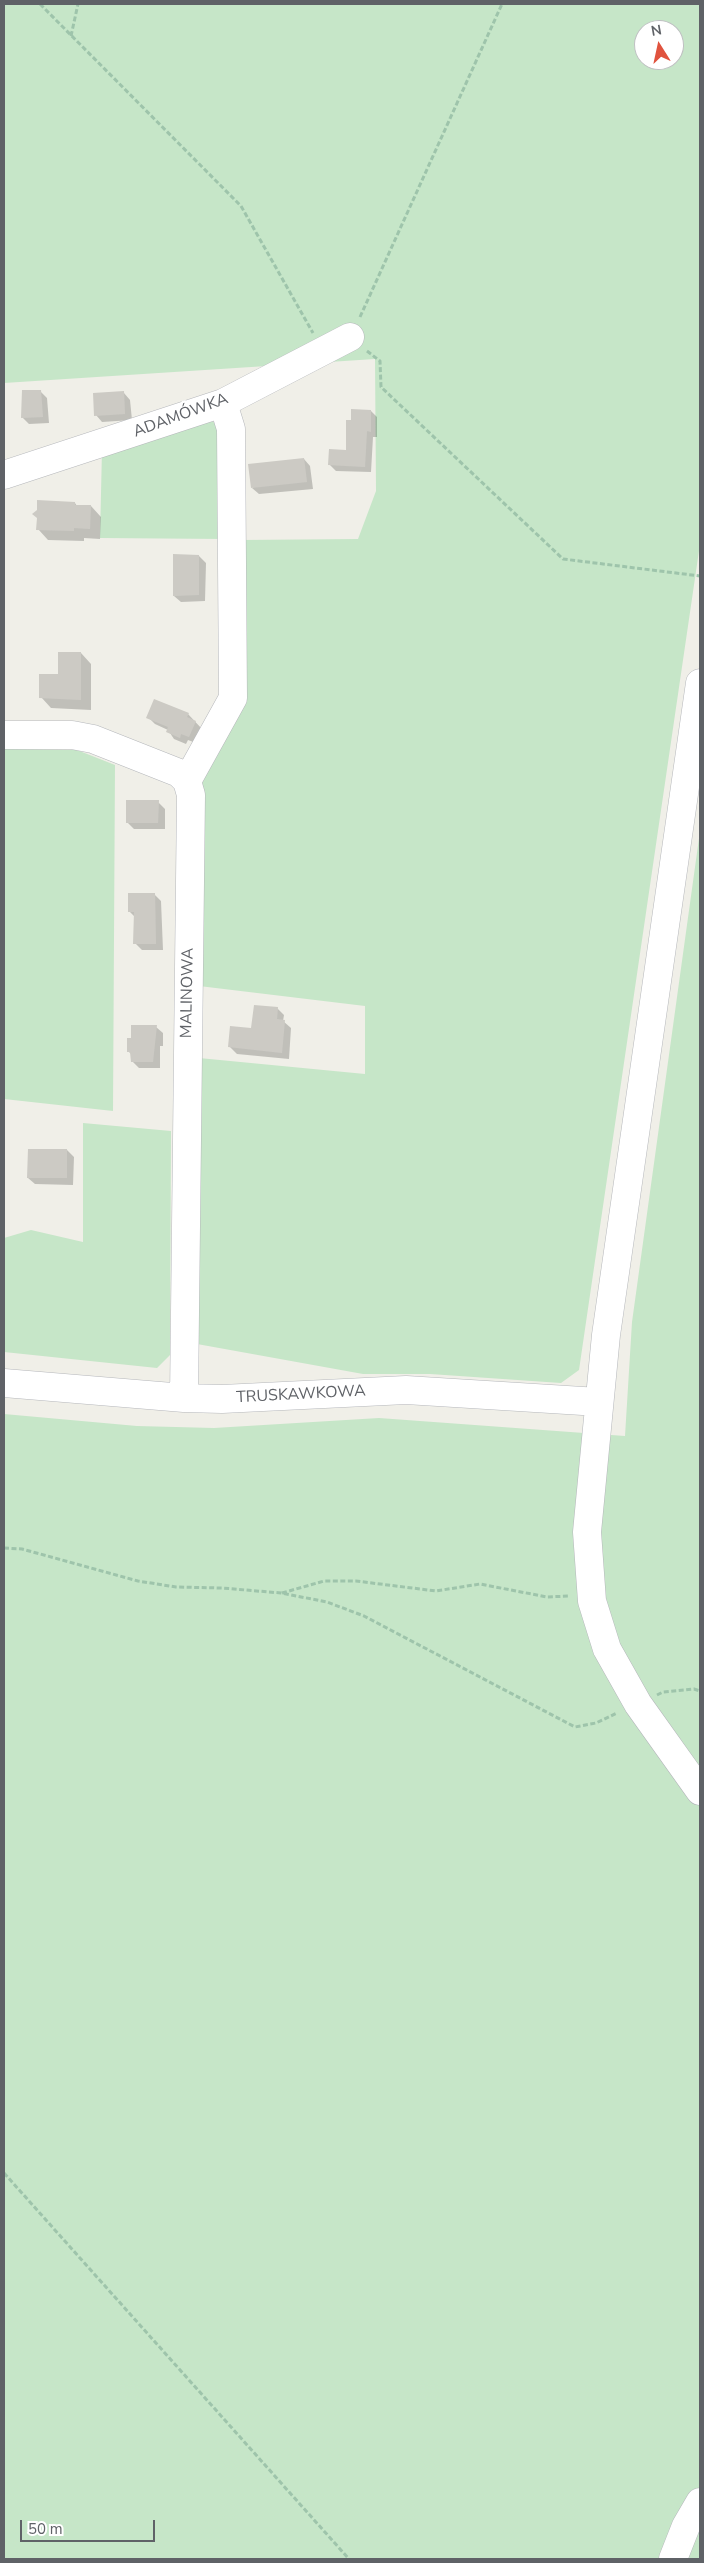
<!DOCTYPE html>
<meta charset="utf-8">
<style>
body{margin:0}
#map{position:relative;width:704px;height:2563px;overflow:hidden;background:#f0efe8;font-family:"Nunito Sans",sans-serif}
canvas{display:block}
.frame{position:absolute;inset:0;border:5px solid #5f6267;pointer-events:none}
.north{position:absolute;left:634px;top:20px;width:50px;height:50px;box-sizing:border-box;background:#fff;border:1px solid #bfc0c2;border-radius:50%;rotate:350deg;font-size:14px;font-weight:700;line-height:20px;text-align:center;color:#5f6267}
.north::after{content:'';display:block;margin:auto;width:18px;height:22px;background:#e0533e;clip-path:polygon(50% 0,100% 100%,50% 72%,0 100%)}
.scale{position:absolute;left:20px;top:2520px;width:135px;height:22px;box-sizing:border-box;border:2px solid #5f6267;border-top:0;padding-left:6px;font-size:15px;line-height:18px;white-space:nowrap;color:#5f6267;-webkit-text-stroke:4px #fff;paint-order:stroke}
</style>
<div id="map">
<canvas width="704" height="2563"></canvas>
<div class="frame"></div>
<div class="north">N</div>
<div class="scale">50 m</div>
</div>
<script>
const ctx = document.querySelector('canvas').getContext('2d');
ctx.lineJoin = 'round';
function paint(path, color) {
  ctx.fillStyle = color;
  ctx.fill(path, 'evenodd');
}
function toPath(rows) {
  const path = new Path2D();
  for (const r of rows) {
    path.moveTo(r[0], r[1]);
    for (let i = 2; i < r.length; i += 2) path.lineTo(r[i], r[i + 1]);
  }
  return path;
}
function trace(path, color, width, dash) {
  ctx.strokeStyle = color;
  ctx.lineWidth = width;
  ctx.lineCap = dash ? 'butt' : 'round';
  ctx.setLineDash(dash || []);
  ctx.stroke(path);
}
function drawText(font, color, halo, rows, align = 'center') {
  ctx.font = font + ' "Nunito Sans",sans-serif';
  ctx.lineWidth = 5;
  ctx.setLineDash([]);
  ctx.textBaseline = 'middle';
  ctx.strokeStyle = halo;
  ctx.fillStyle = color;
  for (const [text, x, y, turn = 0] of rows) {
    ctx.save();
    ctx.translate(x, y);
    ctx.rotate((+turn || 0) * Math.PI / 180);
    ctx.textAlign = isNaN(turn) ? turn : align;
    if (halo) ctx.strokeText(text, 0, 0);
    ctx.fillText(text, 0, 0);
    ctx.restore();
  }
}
const green = toPath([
 [4,4,700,4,700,544,579,1370,561,1383,430,1374,363,1374,197,1344,199,1058,365,1074,365,1006,199,986,201,771,241,697,240,540,358,539,376,491,375,359,4,383],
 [644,30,674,30,674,60,644,60],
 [202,414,223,429,225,539,100,538,102,449],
 [4,749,77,750,115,765,113,1111,4,1099],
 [700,831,700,2559,4,2559,4,1414,137,1426,214,1428,379,1418,625,1436,632,1322],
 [83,1123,171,1131,170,1355,157,1368,4,1352,4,1238,31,1230,83,1242]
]);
const shadow = toPath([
 [40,391,47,398,49,423,29,424,22,417],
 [124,393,130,400,132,420,102,422,96,415],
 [371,411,377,417,377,437,373,437,371,472,336,471,329,464,348,451,352,421],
 [304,459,310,466,313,489,259,494,252,488],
 [75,503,77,506,91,506,101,517,100,539,84,538,84,541,48,540,38,529,38,518],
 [199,556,206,563,205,601,181,602,174,596],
 [81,653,91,664,91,710,51,708,41,697],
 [188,714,202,729,196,743,188,740,186,744,174,739,168,730,155,724,148,717],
 [158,802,165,809,165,829,134,829,127,822],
 [154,894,161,901,163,950,142,950,135,943,135,917,129,911],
 [277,1008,284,1015,283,1021,291,1028,289,1059,237,1054,230,1047],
 [156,1027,163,1033,163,1046,160,1046,160,1068,139,1068,132,1061,132,1055,128,1051,132,1039],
 [67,1150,74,1157,73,1185,35,1184,28,1178]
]);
const building = toPath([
 [22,390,41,390,43,417,21,418],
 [124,391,125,414,94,416,93,393],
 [351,409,371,410,371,432,367,431,365,467,328,465,329,449,346,450,346,420,351,420],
 [304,458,307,482,251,488,248,464],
 [37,500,75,502,75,505,91,505,90,529,74,528,74,531,36,530,37,518,32,514,37,510],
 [173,554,199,555,199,595,173,596],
 [58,652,81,652,81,700,39,698,39,674,58,674],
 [154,699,189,713,187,717,196,721,189,737,181,734,180,738,166,732,168,727,146,718],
 [126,800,159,800,158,823,126,823],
 [128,893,155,893,156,944,133,944,134,912,128,912],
 [254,1005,278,1007,277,1019,285,1020,282,1053,228,1047,230,1026,251,1028],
 [131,1025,157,1025,153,1062,131,1062,130,1052,127,1052,127,1038,131,1038],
 [28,1149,67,1149,67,1178,27,1178]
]);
const path = toPath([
 [40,4,241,206,313,333],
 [71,36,78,4],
 [360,317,502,4],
 [367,351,380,361,381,387,563,559,700,576],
 [4,1548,22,1549,138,1581,176,1587,222,1588,281,1593,327,1602,364,1616,575,1727,596,1723,617,1713],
 [282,1593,324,1581,356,1581,436,1591,480,1584,547,1597,569,1596],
 [657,1695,663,1692,694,1689,700,1691],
 [4,2173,349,2559]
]);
const minor = toPath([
 [4,475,223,403,350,337],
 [700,683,606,1335,587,1532,592,1601,607,1649,638,1704,700,1791],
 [4,735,72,735,93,739,179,773,187,781,191,795,184,1398],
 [187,781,233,698,231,429,223,403],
 [4,1383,184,1398,222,1399,406,1390,599,1402],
 [673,2559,686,2526,700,2502]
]);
const streetNames = [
 ["ADAMÓWKA",181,416,-20],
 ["MALINOWA",188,993,-89],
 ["TRUSKAWKOWA",301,1395,-3]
];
paint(green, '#c6e6c8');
paint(shadow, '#0003');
paint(building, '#cccac4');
trace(minor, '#b5b7bb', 29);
trace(path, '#9ec4ab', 3, [5, 2.5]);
trace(minor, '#fff', 28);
drawText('16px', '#5f6267', '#fff', streetNames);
</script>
